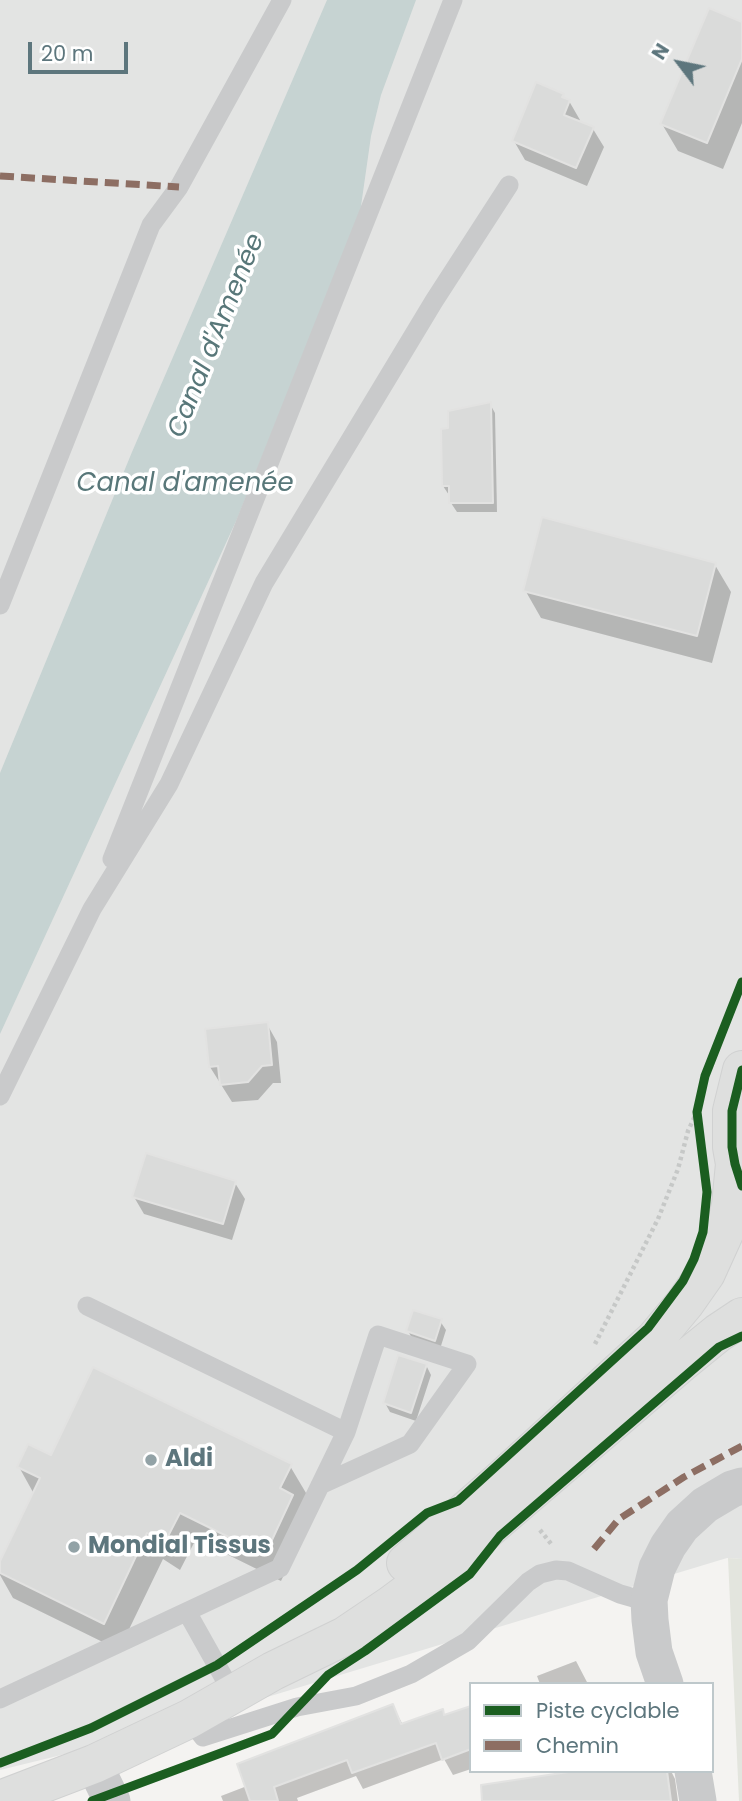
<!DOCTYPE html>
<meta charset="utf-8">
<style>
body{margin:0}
#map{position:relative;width:742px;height:1801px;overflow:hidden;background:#f4f3f1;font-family:Poppins,sans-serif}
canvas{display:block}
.legend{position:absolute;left:469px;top:1682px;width:245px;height:91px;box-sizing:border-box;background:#fff;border:2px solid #bec8cb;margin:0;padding:9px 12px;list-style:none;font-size:21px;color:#5d767d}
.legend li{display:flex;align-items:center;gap:14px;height:35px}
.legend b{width:35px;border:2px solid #bec8cb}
.north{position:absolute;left:644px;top:28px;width:70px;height:70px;-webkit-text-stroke:5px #fff;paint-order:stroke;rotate:302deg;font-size:19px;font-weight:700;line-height:28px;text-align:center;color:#5d767d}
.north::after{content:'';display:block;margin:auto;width:24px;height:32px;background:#5d767d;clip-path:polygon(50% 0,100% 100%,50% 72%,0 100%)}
.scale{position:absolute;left:28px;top:42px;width:100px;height:32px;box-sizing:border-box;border:4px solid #5d767d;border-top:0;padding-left:9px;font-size:21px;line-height:24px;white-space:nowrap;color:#5d767d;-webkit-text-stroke:5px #fff;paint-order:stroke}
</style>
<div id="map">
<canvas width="742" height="1801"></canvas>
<ul class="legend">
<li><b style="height:9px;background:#1b5e20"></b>Piste cyclable</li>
<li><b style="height:9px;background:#8d6e63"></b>Chemin</li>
</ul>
<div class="north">N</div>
<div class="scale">20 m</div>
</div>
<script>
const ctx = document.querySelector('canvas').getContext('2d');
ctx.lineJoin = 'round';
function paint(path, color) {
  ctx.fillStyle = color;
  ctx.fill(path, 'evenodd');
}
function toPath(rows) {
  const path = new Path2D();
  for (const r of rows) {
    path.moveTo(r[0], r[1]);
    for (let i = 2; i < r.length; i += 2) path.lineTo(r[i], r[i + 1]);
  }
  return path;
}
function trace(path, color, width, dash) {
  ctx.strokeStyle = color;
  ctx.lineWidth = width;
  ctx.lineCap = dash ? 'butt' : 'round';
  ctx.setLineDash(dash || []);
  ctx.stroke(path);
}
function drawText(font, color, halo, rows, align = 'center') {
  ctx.font = font + ' Poppins,sans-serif';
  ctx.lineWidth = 7;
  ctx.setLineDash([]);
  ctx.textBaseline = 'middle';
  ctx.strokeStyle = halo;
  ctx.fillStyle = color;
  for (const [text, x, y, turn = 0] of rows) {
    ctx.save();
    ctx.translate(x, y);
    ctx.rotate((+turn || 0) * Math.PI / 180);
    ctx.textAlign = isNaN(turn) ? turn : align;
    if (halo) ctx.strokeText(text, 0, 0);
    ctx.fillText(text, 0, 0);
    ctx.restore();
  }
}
const built = toPath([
 [0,0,742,0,742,1559,727,1558,135,1737,0,1770]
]);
const green = toPath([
 [728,1558,742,1559,742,1801,739,1801]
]);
const water = toPath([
 [327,0,416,0,381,95,371,136,360,213,237,519,0,1034,0,773,132,452]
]);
const shadow = toPath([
 [742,24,742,123,723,169,678,151,662,124],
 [562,95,565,100,569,101,580,120,579,123,593,129,604,147,587,186,525,160,514,141],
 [490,404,495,413,497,512,457,512,451,503,451,495,449,495,443,486,450,430],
 [715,565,731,592,712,663,541,618,525,590],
 [267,1024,277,1042,281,1083,273,1083,258,1100,232,1102,210,1067],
 [235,1183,245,1199,232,1240,144,1214,134,1197],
 [440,1321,446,1330,440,1349,413,1340,408,1331],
 [426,1365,431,1375,416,1421,390,1412,385,1403],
 [52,1458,290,1466,306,1493,308,1524,281,1581,196,1539,180,1570,163,1559,119,1650,13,1598,0,1575,0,1565,34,1494,19,1467],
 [576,1661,588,1684,540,1684,537,1676],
 [393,1706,403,1725,445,1717,471,1708,471,1769,453,1775,444,1759,363,1789,356,1776,297,1798,298,1801,223,1801,221,1796,247,1786],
 [589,1771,671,1771,675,1779,678,1801,511,1801]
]);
const building = toPath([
 [709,8,742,22,742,59,707,143,660,124,709,8],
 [536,82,564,94,562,97,570,100,564,115,594,127,576,168,512,141,536,82],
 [491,402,493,503,449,503,449,486,442,486,441,429,448,428,448,411,491,402],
 [542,517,716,563,697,636,523,591,542,517],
 [268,1022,272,1065,262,1066,248,1082,220,1085,218,1066,209,1067,205,1029,268,1022],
 [146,1153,236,1181,223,1224,132,1197,146,1153],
 [413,1310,442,1319,435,1341,406,1331,413,1310],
 [398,1355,427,1364,411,1413,383,1403,398,1355],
 [93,1367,292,1464,280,1488,293,1495,265,1555,180,1513,164,1544,147,1533,104,1624,0,1573,0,1561,40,1478,17,1467,28,1444,51,1455,93,1367],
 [393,1704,401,1724,443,1709,444,1715,471,1706,471,1749,442,1760,436,1743,352,1773,347,1760,274,1787,278,1801,250,1801,237,1764,393,1704],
 [575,1771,667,1771,671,1801,482,1801,481,1785,575,1771]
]);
const path = toPath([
 [595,1344,658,1219,678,1169,688,1131,695,1116],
 [540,1530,552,1545]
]);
const lane = toPath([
 [0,605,151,225,179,187,282,0],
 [112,859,453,0],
 [0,1096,92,909,169,784,264,583,434,301,509,185],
 [320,1485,410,1444,467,1364,378,1335,346,1432],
 [187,1612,233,1694],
 [0,1699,280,1568,346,1432,87,1306],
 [189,1719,203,1737,297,1707,356,1696,411,1674,468,1641,528,1582,540,1574,556,1570,568,1571,620,1594,634,1598,649,1600]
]);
const street = toPath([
 [665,1684,654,1652,650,1620,649,1600,657,1568,668,1546,682,1526,705,1505,732,1489,742,1486],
 [94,1764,112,1801],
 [693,1771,698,1801]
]);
const secondary = toPath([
 [742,1070,732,1111,732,1147,735,1164,742,1186],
 [406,1563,500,1481,655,1339,685,1303,706,1273,725,1231,731,1205,735,1164],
 [0,1800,94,1764,189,1719,273,1671,345,1636,391,1605,449,1562,681,1363,718,1333,742,1317]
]);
const quiet = toPath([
 [0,176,179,187],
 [594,1549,619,1519,684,1477,742,1446]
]);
const cycleway = toPath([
 [742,1070,732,1111,732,1147,735,1164,742,1186],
 [0,1763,91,1728,217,1665,357,1570,427,1513,458,1501,648,1328,683,1281,694,1259,703,1232,707,1192,697,1112,705,1076,742,982],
 [92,1801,272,1734,328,1675,365,1651,470,1574,500,1536,719,1347,742,1336]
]);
const markers = [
 [151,1460,7,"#92a2a6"],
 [74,1547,7,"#92a2a6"]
];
const poiNames = [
 ["Aldi",165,1460],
 ["Mondial Tissus",88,1547]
];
const waterNames = [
 ["Canal d'Amenée",217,336,-68],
 ["Canal d'amenée",185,484]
];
paint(built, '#e3e4e3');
paint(green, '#e3e5de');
paint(water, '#c6d3d2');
paint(shadow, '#0003');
paint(building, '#dadbda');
trace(building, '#e2e2e1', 2);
trace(secondary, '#d0d1d1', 40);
trace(path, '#c6c8c7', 4.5, [3.5, 3.5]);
trace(lane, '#c9cacb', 19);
trace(street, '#c9cacb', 37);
trace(secondary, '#dedfde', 38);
trace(quiet, '#8d6e63', 7, [14, 7]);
trace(cycleway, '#1b5e20', 9);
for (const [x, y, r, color] of markers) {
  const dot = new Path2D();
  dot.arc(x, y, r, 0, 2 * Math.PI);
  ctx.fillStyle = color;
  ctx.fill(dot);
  trace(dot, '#fff', 2.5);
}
drawText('bold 24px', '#5d767d', '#fff', poiNames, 'left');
drawText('italic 26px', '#587779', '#fff', waterNames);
</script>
